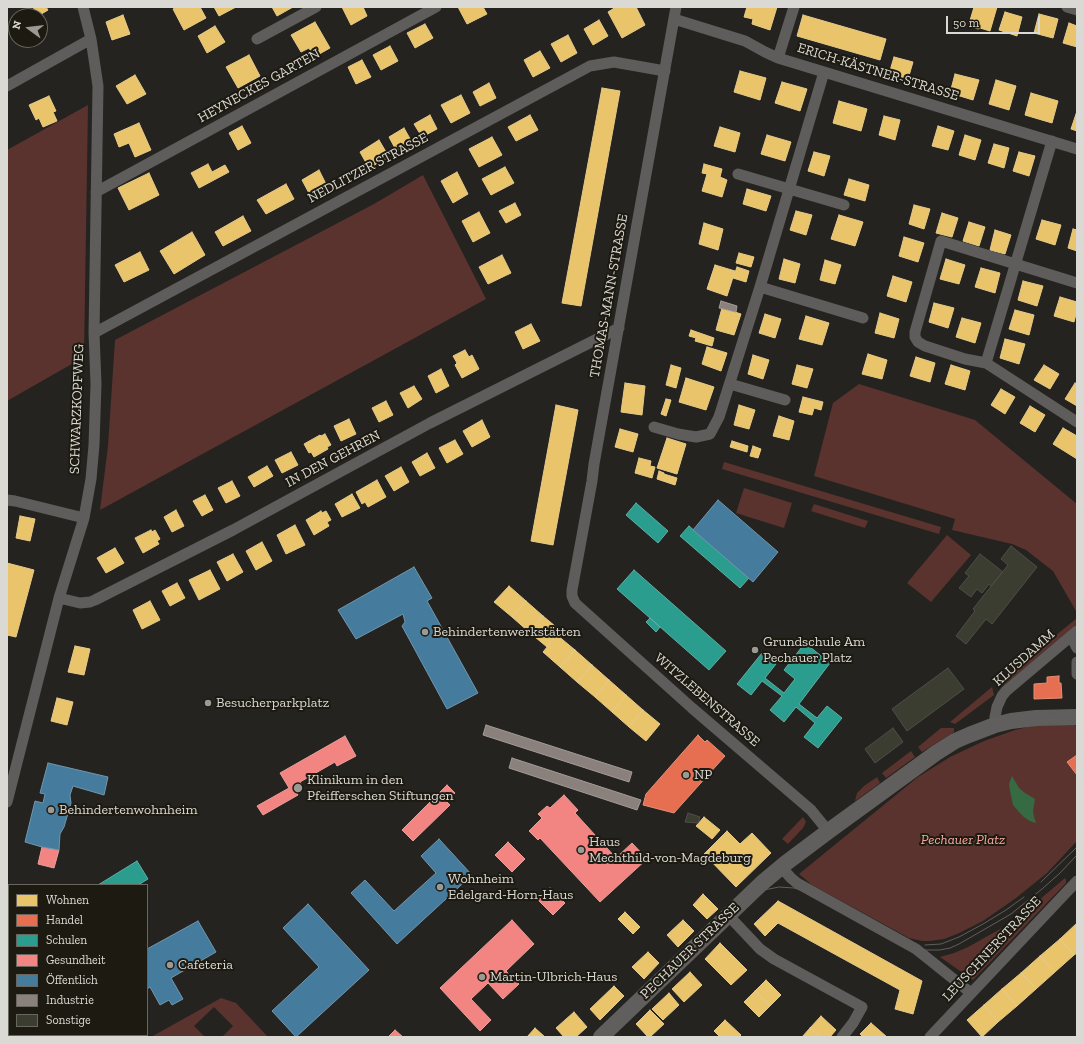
<!DOCTYPE html>
<meta charset="utf-8">
<style>
body{margin:0}
#map{position:relative;width:1084px;height:1044px;overflow:hidden;background:#24231f;font-family:"Zilla Slab",serif}
canvas{display:block}
.frame{position:absolute;inset:0;border:8px solid #dbd9d3;pointer-events:none}
.legend{position:absolute;left:8px;top:884px;width:140px;height:152px;box-sizing:border-box;background:#1d1a12;border:1px solid #69665f;margin:0;padding:5px 7px;list-style:none;font-size:12px;color:#dbd9d3}
.legend li{display:flex;align-items:center;gap:8px;height:20px}
.legend b{width:20px;border:1px solid #69665f}
.north{position:absolute;left:8px;top:8px;width:40px;height:40px;box-sizing:border-box;background:#1d1a12;border:1px solid #69665f;border-radius:50%;rotate:285deg;font-size:11px;font-weight:700;line-height:16px;text-align:center;color:#dbd9d3}
.north::after{content:'';display:block;margin:auto;width:14px;height:18px;background:#9b9994;clip-path:polygon(50% 0,100% 100%,50% 72%,0 100%)}
.scale{position:absolute;left:946px;top:16px;width:94px;height:18px;box-sizing:border-box;border:2px solid #dbd9d3;border-top:0;padding-left:5px;font-size:12px;line-height:14px;white-space:nowrap;color:#dbd9d3;-webkit-text-stroke:3px #1d1a12;paint-order:stroke}
</style>
<div id="map">
<canvas width="1084" height="1044"></canvas>
<div class="frame"></div>
<ul class="legend">
<li><b style="height:11px;background:#e9c46a"></b>Wohnen</li>
<li><b style="height:11px;background:#e76f51"></b>Handel</li>
<li><b style="height:11px;background:#2a9d8f"></b>Schulen</li>
<li><b style="height:11px;background:#f28482"></b>Gesundheit</li>
<li><b style="height:11px;background:#457b9d"></b>Öffentlich</li>
<li><b style="height:11px;background:#8a817c"></b>Industrie</li>
<li><b style="height:11px;background:#3a3d2f"></b>Sonstige</li>
</ul>
<div class="north">N</div>
<div class="scale">50 m</div>
</div>
<script>
const ctx = document.querySelector('canvas').getContext('2d');
ctx.lineJoin = 'round';
function paint(path, color) {
  ctx.fillStyle = color;
  ctx.fill(path, 'evenodd');
}
function toPath(rows) {
  const path = new Path2D();
  for (const r of rows) {
    path.moveTo(r[0], r[1]);
    for (let i = 2; i < r.length; i += 2) path.lineTo(r[i], r[i + 1]);
  }
  return path;
}
function trace(path, color, width, dash) {
  ctx.strokeStyle = color;
  ctx.lineWidth = width;
  ctx.lineCap = dash ? 'butt' : 'round';
  ctx.setLineDash(dash || []);
  ctx.stroke(path);
}
function drawText(font, color, halo, rows, align = 'center') {
  ctx.font = font + ' "Zilla Slab",serif';
  ctx.lineWidth = 4;
  ctx.setLineDash([]);
  ctx.textBaseline = 'middle';
  ctx.strokeStyle = halo;
  ctx.fillStyle = color;
  for (const [text, x, y, turn = 0] of rows) {
    ctx.save();
    ctx.translate(x, y);
    ctx.rotate((+turn || 0) * Math.PI / 180);
    ctx.textAlign = isNaN(turn) ? turn : align;
    if (halo) ctx.strokeText(text, 0, 0);
    ctx.fillText(text, 0, 0);
    ctx.restore();
  }
}
const green = toPath([
 [88,105,84,357,7,401,7,150],
 [423,175,486,299,100,510,108,446,115,340,374,204],
 [859,384,975,420,1077,504,1077,610,1076,611,1053,571,1026,550,1012,544,952,530,955,519,814,476,833,403],
 [724,462,941,527,939,534,722,469],
 [744,488,792,503,784,528,736,513],
 [814,504,868,521,865,528,811,511],
 [947,535,971,555,931,602,907,583],
 [1077,618,1077,624,1004,685,999,682],
 [992,687,994,695,955,724,950,722],
 [1072,724,1077,726,1077,841,1047,873,1016,898,983,921,957,934,944,939,930,941,922,941,909,938,812,885,799,874,918,777,950,757,984,741,1015,730,1036,725],
 [941,728,954,728,954,732,922,752,918,747],
 [911,751,915,757,886,778,882,773],
 [877,777,880,783,855,801,857,793,864,786],
 [803,817,806,822,803,828,788,844,782,839],
 [1065,878,1066,880,1066,883,973,980,940,957,954,953,968,947,1002,928,1025,912],
 [221,998,236,1003,268,1037,222,1037,233,1026,214,1007,194,1026,205,1037,151,1037]
]);
const water = toPath([
 [1012,776,1019,788,1025,793,1035,799,1033,811,1034,817,1036,823,1030,821,1024,817,1019,812,1013,805,1010,791,1009,784]
]);
const homes = toPath([
 [33,7,46,7,48,10,38,16,33,7],
 [177,7,200,7,206,18,184,30,173,9,177,7],
 [214,7,236,7,219,16,214,7],
 [272,7,293,7,277,16,272,7],
 [342,7,363,7,367,16,351,25,342,7],
 [458,7,483,7,487,14,467,24,458,7],
 [616,7,624,7,624,8,627,7,636,7,645,25,622,38,608,12,616,7],
 [747,7,777,7,770,30,752,24,753,19,744,17,747,7],
 [974,7,997,7,990,31,980,28,978,29,973,27,971,25,969,24,974,7],
 [1005,12,1022,17,1017,36,999,30,1005,12],
 [1039,14,1058,19,1053,38,1034,33,1039,14],
 [123,15,130,34,112,40,106,22,123,15],
 [803,15,886,39,880,60,797,36,803,15],
 [599,20,608,36,593,45,584,29,599,20],
 [315,22,330,48,314,57,309,48,301,52,291,35,315,22],
 [1069,23,1077,26,1077,47,1063,43,1069,23],
 [425,24,433,38,415,48,407,33,425,24],
 [215,26,225,42,207,53,198,36,215,26],
 [568,35,577,53,561,62,551,44,568,35],
 [390,46,398,61,381,70,373,55,390,46],
 [540,51,550,68,533,77,524,60,540,51],
 [249,55,260,76,238,88,226,67,249,55],
 [894,57,913,62,908,79,889,74,894,57],
 [362,60,371,77,356,84,348,67,362,60],
 [740,71,766,78,760,100,734,92,740,71],
 [955,74,979,80,973,100,950,93,955,74],
 [135,75,146,94,127,104,116,86,135,75],
 [996,80,1016,86,1009,110,989,104,996,80],
 [782,82,807,89,800,111,775,103,782,82],
 [489,83,496,98,480,106,473,92,489,83],
 [602,88,620,91,581,306,562,303,602,88],
 [1031,93,1058,101,1052,123,1025,115,1031,93],
 [461,95,470,113,451,123,441,105,461,95],
 [49,96,56,111,53,112,57,121,43,127,39,118,36,120,29,105,49,96],
 [839,101,867,109,861,131,833,123,839,101],
 [1077,111,1077,131,1071,129,1077,111],
 [430,115,437,129,422,137,414,124,430,115],
 [530,115,538,130,516,141,508,127,530,115],
 [884,116,900,120,895,140,879,135,884,116],
 [139,123,151,150,135,157,129,143,119,147,114,134,139,123],
 [242,126,251,143,238,150,229,133,242,126],
 [938,126,954,131,948,150,932,146,938,126],
 [720,127,740,133,735,152,714,146,720,127],
 [404,128,413,144,397,152,389,137,404,128],
 [767,135,791,142,785,161,761,154,767,135],
 [965,135,981,140,975,160,959,155,965,135],
 [492,137,502,155,479,167,469,149,492,137],
 [379,140,389,157,369,168,360,152,379,140],
 [994,144,1009,148,1004,168,988,163,994,144],
 [814,152,830,156,824,176,808,171,814,152],
 [1019,152,1035,156,1029,176,1013,171,1019,152],
 [208,164,212,172,225,165,229,172,199,188,191,173,208,164],
 [704,164,722,169,720,177,727,180,722,197,702,191,707,174,702,173,704,164],
 [505,167,514,183,491,195,482,179,505,167],
 [319,170,328,188,311,197,302,180,319,170],
 [457,172,468,194,453,203,441,181,457,172],
 [149,173,159,195,129,210,118,188,149,173],
 [849,179,869,185,865,201,844,195,849,179],
 [286,184,294,199,266,214,257,200,286,184],
 [747,189,771,196,766,211,743,204,747,189],
 [515,203,521,215,506,223,499,211,515,203],
 [914,205,930,209,924,229,909,224,914,205],
 [796,211,812,215,806,235,790,230,796,211],
 [479,212,490,233,473,242,462,221,479,212],
 [942,213,958,218,952,237,936,233,942,213],
 [839,215,863,222,855,246,831,239,839,215],
 [243,216,251,231,223,246,215,232,243,216],
 [1042,220,1061,225,1055,245,1036,239,1042,220],
 [969,222,985,227,979,246,963,241,969,222],
 [704,223,723,229,718,250,699,244,704,223],
 [1073,229,1077,230,1077,251,1068,248,1073,229],
 [995,230,1011,235,1005,254,990,250,995,230],
 [192,232,205,255,174,274,160,251,192,232],
 [904,237,924,243,918,262,899,256,904,237],
 [140,252,149,270,124,282,115,265,140,252],
 [739,253,754,257,751,267,736,263,739,253],
 [502,255,511,273,488,284,479,267,502,255],
 [784,259,800,264,795,283,779,279,784,259],
 [946,259,965,265,959,284,940,279,946,259],
 [825,260,841,265,835,284,820,280,825,260],
 [715,265,735,271,727,296,707,289,715,265],
 [737,267,749,271,746,282,733,278,737,267],
 [981,268,1000,273,995,293,975,287,981,268],
 [893,276,912,282,906,302,887,296,893,276],
 [1023,281,1043,286,1037,306,1018,300,1023,281],
 [1060,297,1077,302,1077,310,1074,322,1054,316,1060,297],
 [934,303,954,308,948,328,929,322,934,303],
 [722,308,741,314,734,335,716,330,722,308],
 [1015,310,1034,315,1029,335,1009,329,1015,310],
 [880,313,899,319,894,338,875,333,880,313],
 [765,314,781,319,775,338,759,333,765,314],
 [806,316,829,323,822,345,799,339,806,316],
 [962,318,981,323,975,343,956,337,962,318],
 [531,324,540,341,523,349,515,332,531,324],
 [691,330,714,338,712,346,695,341,696,338,689,336,691,330],
 [1005,339,1025,344,1019,364,1000,358,1005,339],
 [707,347,727,353,721,371,702,364,707,347],
 [465,350,469,357,472,355,479,369,462,378,455,365,457,363,453,356,465,350],
 [868,354,887,360,882,379,862,374,868,354],
 [753,355,769,360,763,379,748,374,753,355],
 [916,357,935,363,930,382,910,376,916,357],
 [671,365,681,368,676,388,666,385,671,365],
 [797,365,813,369,807,388,792,384,797,365],
 [951,365,970,371,965,390,945,384,951,365],
 [1044,365,1059,374,1050,389,1034,380,1044,365],
 [441,369,449,386,436,393,428,376,441,369],
 [686,378,714,387,706,410,679,402,686,378],
 [625,383,645,386,642,415,621,412,625,383],
 [1075,383,1077,384,1077,406,1065,399,1075,383],
 [414,386,422,399,408,408,400,393,414,386],
 [1001,389,1015,397,1005,414,991,405,1001,389],
 [803,397,823,402,821,410,814,408,812,415,799,412,803,397],
 [666,399,671,400,666,416,661,414,666,399],
 [386,401,393,415,379,422,372,408,386,401],
 [556,405,578,410,553,545,531,541,556,405],
 [739,405,755,410,749,429,734,425,739,405],
 [1030,406,1045,415,1035,432,1020,423,1030,406],
 [779,416,794,421,789,440,773,436,779,416],
 [349,419,356,434,341,441,334,426,349,419],
 [482,420,490,437,472,447,463,431,482,420],
 [1063,428,1077,436,1077,459,1053,444,1063,428],
 [620,429,638,434,633,452,615,447,620,429],
 [325,434,331,445,327,447,328,449,314,457,311,452,309,453,304,444,320,435,321,436,325,434],
 [667,438,686,444,677,474,657,468,667,438],
 [455,440,463,454,447,463,439,448,455,440],
 [732,441,748,446,747,452,730,447,732,441],
 [753,446,761,449,758,458,750,456,753,446],
 [291,452,298,465,282,473,275,460,291,452],
 [427,453,435,468,420,476,412,462,427,453],
 [639,458,651,461,650,466,655,467,652,478,635,473,639,458],
 [267,466,273,476,254,487,248,477,267,466],
 [401,467,409,482,394,491,385,476,401,467],
 [659,471,664,473,664,474,677,478,675,485,657,479,659,471],
 [377,480,386,497,368,507,365,502,362,504,356,492,377,480],
 [232,481,240,496,226,503,218,488,232,481],
 [352,494,360,508,342,517,335,504,352,494],
 [205,495,213,510,202,516,193,501,205,495],
 [176,510,184,526,172,532,164,517,176,510],
 [321,511,322,513,326,511,331,520,327,522,329,526,314,535,306,520,321,511],
 [20,516,35,519,30,541,16,538,20,516],
 [295,525,305,545,286,554,277,535,295,525],
 [151,530,152,532,155,530,160,539,157,541,159,544,143,553,135,538,151,530],
 [262,542,272,561,256,570,246,551,262,542],
 [115,548,124,563,106,573,97,558,115,548],
 [233,554,243,572,227,581,217,562,233,554],
 [7,563,34,570,16,637,7,635,7,563],
 [210,570,220,589,199,600,189,580,210,570],
 [177,583,185,598,170,606,162,591,177,583],
 [509,586,526,601,512,617,494,602,509,586],
 [150,601,160,620,142,629,133,610,150,601],
 [526,601,543,616,529,632,512,617,526,601],
 [543,616,561,631,547,647,529,632,543,616],
 [557,635,575,650,560,667,543,652,557,635],
 [75,646,90,649,84,675,68,672,75,646],
 [575,650,592,665,577,682,560,667,575,650],
 [592,665,609,680,595,697,577,682,592,665],
 [609,680,626,695,612,712,595,697,609,680],
 [626,695,643,710,629,727,612,712,626,695],
 [57,698,73,702,67,725,51,721,57,698],
 [643,710,660,724,646,741,629,727,643,710],
 [704,817,720,830,712,839,696,826,704,817],
 [727,831,740,844,752,833,771,853,736,887,704,854,727,831],
 [703,894,718,909,707,919,693,905,703,894],
 [778,901,922,981,913,1014,895,1009,900,990,778,923,765,936,754,924,778,901],
 [625,912,640,927,633,934,618,919,625,912],
 [683,920,694,931,678,947,667,935,683,920],
 [1077,923,1077,953,1074,955,1060,939,1077,923],
 [1060,939,1074,955,1055,972,1040,956,1060,939],
 [720,943,747,970,731,985,705,959,720,943],
 [648,952,659,963,644,979,632,967,648,952],
 [1040,956,1055,972,1036,989,1021,973,1040,956],
 [690,972,702,985,684,1002,672,989,690,972],
 [1021,973,1036,989,1017,1006,1002,989,1021,973],
 [766,980,781,995,770,1006,755,991,766,980],
 [614,986,624,996,600,1020,590,1009,614,986],
 [1002,989,1017,1006,998,1022,984,1005,1002,989],
 [755,991,770,1006,759,1017,744,1002,755,991],
 [669,993,679,1005,663,1020,652,1009,669,993],
 [984,1005,998,1022,982,1037,967,1020,984,1005],
 [650,1010,664,1024,650,1037,648,1037,636,1024,650,1010],
 [574,1012,587,1027,576,1037,564,1037,556,1028,574,1012],
 [821,1016,836,1030,830,1037,821,1037,810,1028,821,1016],
 [725,1020,741,1035,739,1037,720,1037,714,1031,725,1020],
 [871,1023,887,1037,863,1037,860,1034,871,1023],
 [535,1028,545,1037,527,1037,535,1028],
 [810,1028,821,1037,802,1037,810,1028]
]);
const shops = toPath([
 [1059,676,1059,683,1061,683,1062,698,1034,699,1034,684,1047,683,1047,677,1059,676],
 [698,735,705,742,707,740,725,756,674,813,643,805,646,794,698,735],
 [1077,755,1077,775,1067,762,1077,755]
]);
const schools = toPath([
 [636,503,668,531,658,543,626,515,636,503],
 [689,526,749,578,740,588,680,536,689,526],
 [634,570,726,651,709,670,617,589,634,570],
 [650,618,660,627,656,632,646,622,650,618],
 [805,643,830,663,799,704,817,718,827,706,842,718,818,748,804,737,815,723,796,707,784,722,770,710,782,696,762,681,751,695,737,684,762,653,776,664,765,678,784,693,795,679,784,670,805,643],
 [137,861,148,879,138,885,98,885,137,861]
]);
const health = toPath([
 [345,736,356,756,337,766,335,762,300,782,302,786,295,790,298,795,263,815,257,806,289,788,280,773,345,736],
 [447,785,455,793,446,801,450,805,413,841,402,830,447,785],
 [564,795,578,810,575,813,616,858,632,843,647,859,600,902,540,838,538,840,529,831,542,818,538,814,547,806,550,808,564,795],
 [508,842,525,859,512,872,495,855,508,842],
 [42,847,59,850,54,868,38,864,42,847],
 [550,888,565,903,553,915,538,900,550,888],
 [512,920,534,944,506,971,519,984,503,999,488,983,471,999,491,1020,480,1031,440,988,512,920],
 [395,1030,403,1037,388,1037,395,1030]
]);
const public = toPath([
 [718,500,778,552,753,582,693,530,718,500],
 [414,567,432,598,427,601,478,693,447,709,402,626,405,622,403,614,356,639,338,610,414,567],
 [48,763,108,777,104,795,73,786,70,795,71,803,64,827,60,834,59,850,42,847,25,842,35,801,43,803,45,794,40,793,48,763],
 [439,839,472,875,397,944,351,893,365,880,394,911,436,873,421,856,439,839],
 [308,904,369,970,296,1037,272,1011,319,967,283,928,308,904],
 [198,921,216,952,171,978,183,999,172,1005,169,1000,160,1005,150,987,147,989,147,949,198,921],
 [9,926,9,1005,7,1005,7,934,9,926],
 [42,1035,74,1035,70,1037,43,1037,42,1035]
]);
const industry = toPath([
 [721,301,737,306,736,312,719,308,721,301],
 [486,725,632,772,629,782,483,735,486,725],
 [512,758,641,800,637,810,509,768,512,758]
]);
const building = toPath([
 [1011,546,1037,567,992,624,986,619,966,644,956,636,975,611,973,609,1008,565,1001,559,1011,546],
 [980,554,1003,572,991,586,989,584,982,593,977,589,971,597,959,588,969,576,965,573,980,554],
 [948,668,964,689,907,731,892,709,948,668],
 [893,728,903,742,875,763,865,749,893,728],
 [688,813,700,817,698,823,685,822,688,813]
]);
const street = toPath([
 [676,7,594,464,592,481,572,590,572,596,575,603,692,708,811,810,828,831],
 [1067,7,1077,10],
 [674,19,745,41,765,52,778,58,1077,149],
 [257,39,316,7],
 [778,58,794,7],
 [7,86,91,39],
 [1052,141,986,363,1077,422],
 [738,174,844,205],
 [96,192,436,7],
 [760,287,863,318],
 [94,333,590,66,614,62,665,71],
 [986,363,965,359,925,346,918,342,915,337,915,332,941,241,1077,283],
 [730,384,785,400],
 [654,427,678,434,696,437,710,434,719,417,760,287,824,72],
 [7,500,15,501,84,518],
 [59,598,80,603,90,602,95,600,233,530,430,423,619,328],
 [1071,636,1077,648],
 [1077,662,1077,674],
 [995,725,995,717,997,707,1002,696,1006,691,1077,631],
 [7,802,59,598,84,518,91,479,94,445,96,384,94,333,98,86,91,39,83,7],
 [781,867,791,878,797,883,916,949,971,993],
 [728,915,760,949,774,959,862,1007,853,1023,842,1037],
 [930,1037,1077,881]
]);
const secondary = toPath([
 [601,1037,762,883,786,863,830,830,936,753,955,741,969,735,995,725,1011,721,1036,718,1077,717]
]);
const tram = toPath([
 [1041,882,1077,847],
 [742,906,751,897,764,890,779,887,794,888,810,893,907,946,919,950,940,950,950,948,959,944,1011,914,1042,889,1060,873,1077,855],
 [925,945,941,944,959,937,983,924,1006,910,1024,897],
 [596,1037,734,905,784,860,858,804,929,754,967,732,995,721,1024,716,1048,714,1060,714,1077,718],
 [605,1037,675,970]
]);
const markers = [
 [425,632,4,"#9b9994"],
 [755,650,4,"#9b9994"],
 [208,703,4,"#9b9994"],
 [686,775,4,"#9b9994"],
 [298,788,5,"#9b9994"],
 [51,810,4,"#9b9994"],
 [581,850,4,"#9b9994"],
 [440,887,4,"#9b9994"],
 [170,965,4,"#9b9994"],
 [482,977,4,"#9b9994"]
];
const streetNames = [
 ["ERICH-KÄSTNER-STRASSE",878,72,17],
 ["HEYNECKES GARTEN",259,86,-29],
 ["NEDLITZER STRASSE",368,168,-28],
 ["THOMAS-MANN-STRASSE",609,296,-80],
 ["SCHWARZKOPFWEG",77,409,-88],
 ["IN DEN GEHREN",333,459,-28],
 ["KLUSDAMM",1024,658,-42],
 ["WITZLEBENSTRASSE",707,700,41],
 ["LEUSCHNERSTRASSE",992,949,-47],
 ["PECHAUER STRASSE",690,951,-44]
];
const poiNames = [
 ["Behindertenwerkstätten",433,632],
 ["Grundschule Am",763,642],
 ["Pechauer Platz",763,658],
 ["Besucherparkplatz",216,703],
 ["NP",694,775],
 ["Klinikum in den",307,780],
 ["Pfeifferschen Stiftungen",307,796],
 ["Behindertenwohnheim",59,810],
 ["Haus",589,842],
 ["Mechthild-von-Magdeburg",589,858],
 ["Wohnheim",448,879],
 ["Edelgard-Horn-Haus",448,895],
 ["Cafeteria",178,965],
 ["Martin-Ulbrich-Haus",490,977]
];
const parkNames = [
 ["Pechauer Platz",963,840]
];
paint(green, '#5b332e');
paint(water, '#366a43');
paint(homes, '#e9c46a');
trace(homes, '#e5ca8a', 1);
paint(shops, '#e76f51');
trace(shops, '#e38f78', 1);
paint(schools, '#2a9d8f');
trace(schools, '#5fafa3', 1);
paint(health, '#f28482');
trace(health, '#eb9e9a', 1);
paint(public, '#457b9d');
trace(public, '#7297ad', 1);
paint(industry, '#8a817c');
trace(industry, '#a29b96', 1);
paint(building, '#3a3d2f');
trace(building, '#4e4e4a', 1);
trace(street, '#5f5d5b', 11);
trace(secondary, '#605f5d', 16);
trace(tram, '#605f5d', 1);
for (const [x, y, r, color] of markers) {
  const dot = new Path2D();
  dot.arc(x, y, r, 0, 2 * Math.PI);
  ctx.fillStyle = color;
  ctx.fill(dot);
  trace(dot, '#1d1a12', 1.5);
}
drawText('14px', '#dbd9d3', '#1d1a12', streetNames);
drawText('14px', '#dbd9d3', '#1d1a12', poiNames, 'left');
drawText('italic 14px', '#faab9e', '#1d1a12', parkNames);
</script>
